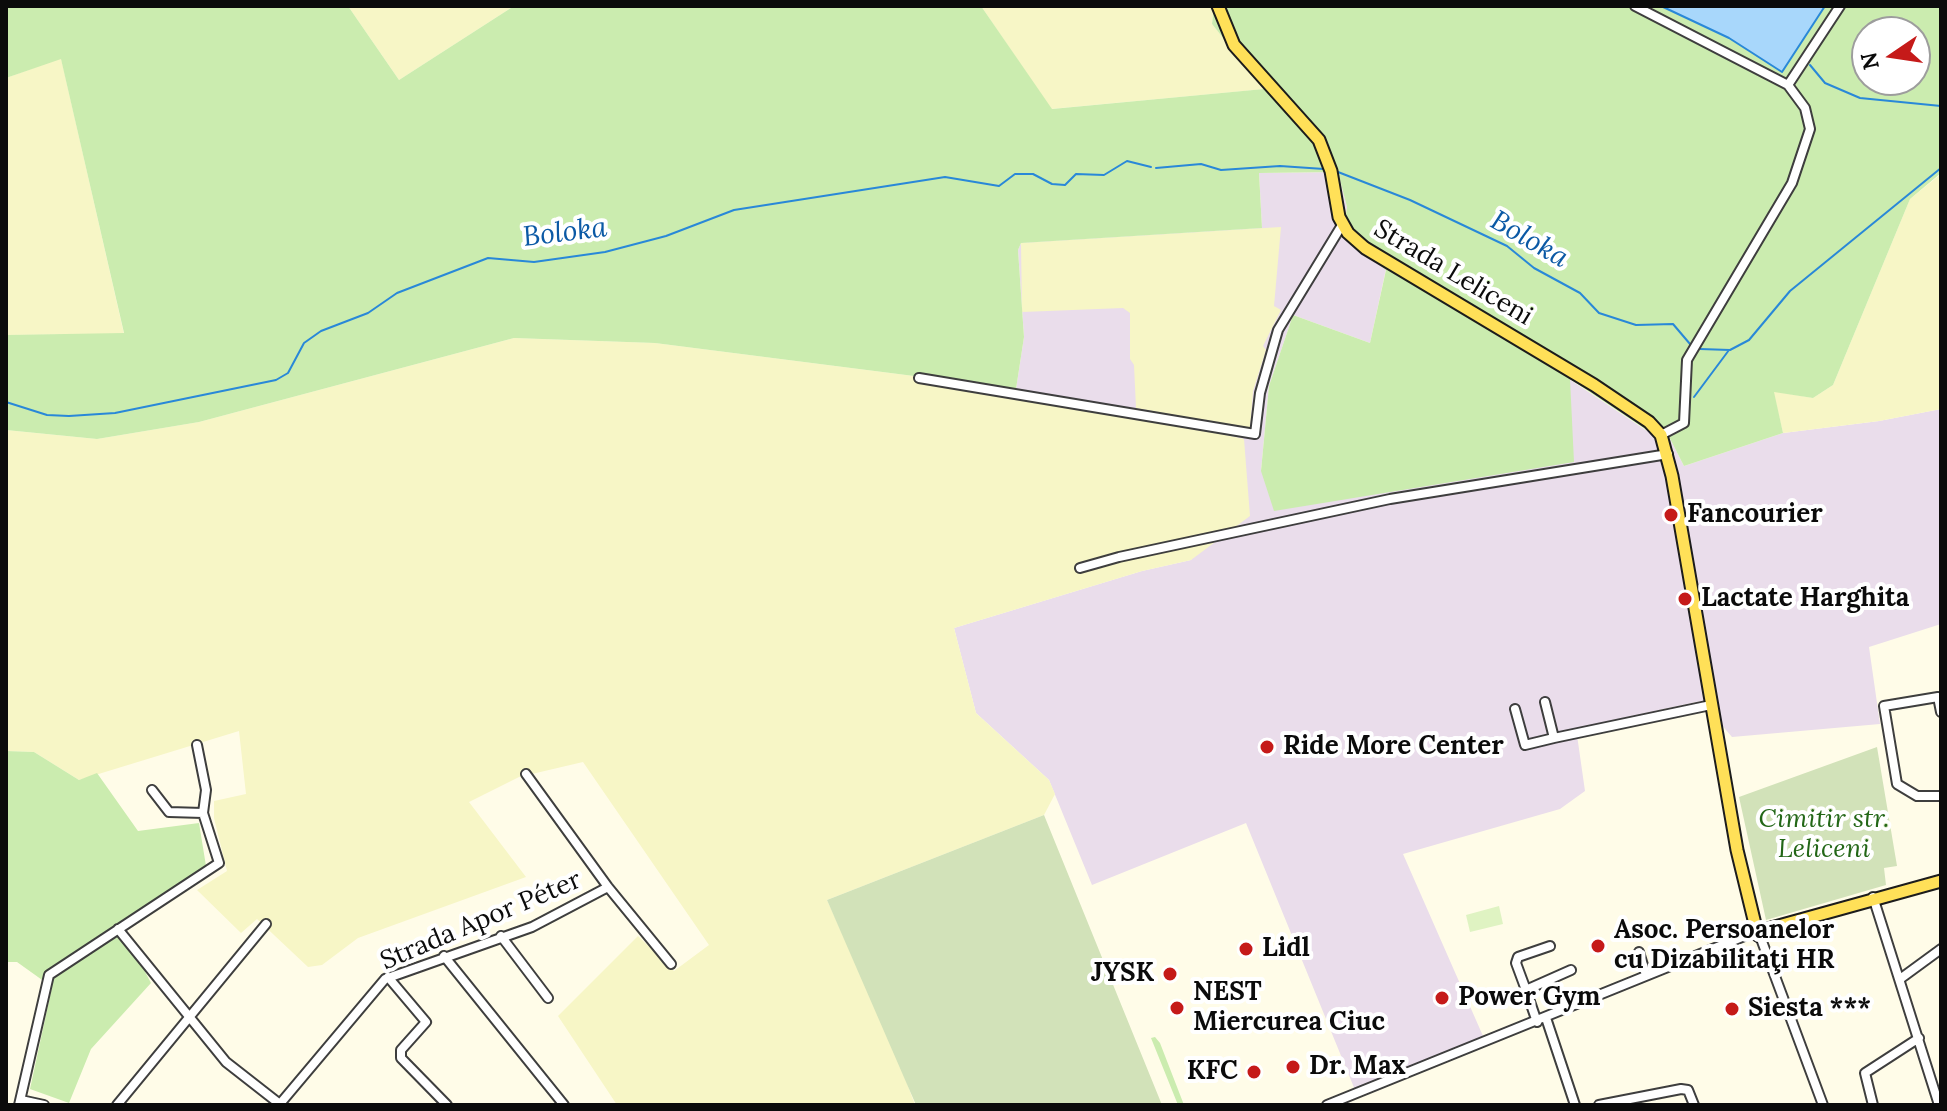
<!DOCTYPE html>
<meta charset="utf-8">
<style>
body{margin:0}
#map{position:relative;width:1947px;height:1111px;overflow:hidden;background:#fffce8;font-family:Lora,serif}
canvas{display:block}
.frame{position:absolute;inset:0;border:8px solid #0b0b0b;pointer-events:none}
.north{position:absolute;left:1851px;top:16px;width:80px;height:80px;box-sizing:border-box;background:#fff;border:2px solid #9d9d9d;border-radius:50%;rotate:257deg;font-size:22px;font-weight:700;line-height:32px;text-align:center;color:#0b0b0b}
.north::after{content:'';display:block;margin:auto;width:28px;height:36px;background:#c51a19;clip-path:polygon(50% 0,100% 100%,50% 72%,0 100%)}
</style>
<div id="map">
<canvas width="1947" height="1111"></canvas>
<div class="frame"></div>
<div class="north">N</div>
</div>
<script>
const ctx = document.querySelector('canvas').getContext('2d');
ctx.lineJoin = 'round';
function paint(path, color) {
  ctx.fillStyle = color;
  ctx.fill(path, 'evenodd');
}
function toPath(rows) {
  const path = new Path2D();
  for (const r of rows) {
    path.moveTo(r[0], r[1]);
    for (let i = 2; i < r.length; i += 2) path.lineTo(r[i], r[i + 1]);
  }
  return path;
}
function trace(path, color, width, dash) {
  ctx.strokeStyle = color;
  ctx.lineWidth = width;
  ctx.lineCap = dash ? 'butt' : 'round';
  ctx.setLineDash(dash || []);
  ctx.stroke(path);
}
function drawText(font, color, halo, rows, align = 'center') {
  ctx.font = font + ' Lora,serif';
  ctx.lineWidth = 8;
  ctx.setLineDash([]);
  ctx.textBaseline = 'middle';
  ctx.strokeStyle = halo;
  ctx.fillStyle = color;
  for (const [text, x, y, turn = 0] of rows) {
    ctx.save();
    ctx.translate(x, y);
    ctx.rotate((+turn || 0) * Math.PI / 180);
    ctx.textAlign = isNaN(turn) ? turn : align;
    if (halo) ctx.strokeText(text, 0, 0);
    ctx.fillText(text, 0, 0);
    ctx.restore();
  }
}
const industrial = toPath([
 [1338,172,1347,207,1343,236,1386,269,1370,343,1293,315,1269,386,1261,471,1569,379,1650,433,1664,427,1684,466,1783,433,1879,421,1941,409,1941,624,1869,647,1880,724,1732,737,1701,701,1576,728,1585,791,1560,809,1403,854,1483,1036,1355,1090,1246,823,1092,885,1049,780,976,713,954,628,1142,571,1191,560,1243,439,1016,389,1024,337,1018,250,1021,243,1262,228,1259,173]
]);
const farmland = toPath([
 [348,6,514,6,399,80],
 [981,6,1214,6,1212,24,1265,89,1051,109],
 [61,58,124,334,6,335,6,78],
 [1941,174,1941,409,1879,421,1783,433,1773,391,1813,398,1833,385,1910,199],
 [1281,227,1274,306,1281,310,1263,346,1266,350,1253,391,1250,429,1136,408,1134,365,1130,359,1130,313,1123,308,1022,312,1021,243],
 [514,338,655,343,1016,389,1244,439,1250,516,1191,560,1142,571,954,628,976,713,1049,780,1055,794,1044,815,827,900,894,1048,915,1105,617,1105,558,1016,638,936,674,971,709,945,583,762,519,777,469,802,526,877,358,938,322,965,308,967,257,919,241,933,197,890,227,871,214,818,214,801,246,794,239,731,79,780,34,752,6,751,6,430,97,439,199,422]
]);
const green = toPath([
 [6,6,348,6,399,80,514,6,981,6,1052,109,1264,89,1212,24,1214,6,1941,6,1941,173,1910,199,1833,385,1813,398,1774,392,1783,433,1684,466,1664,427,1651,433,1570,379,1574,462,1274,511,1261,471,1269,386,1293,315,1370,343,1386,270,1343,236,1347,207,1338,172,1259,173,1262,228,1021,243,1018,250,1024,337,1016,389,655,343,514,338,199,422,97,439,6,430,6,335,124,333,61,59,6,78],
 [1867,32,1915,32,1915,80,1867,80],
 [6,751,34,752,79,780,97,773,138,831,199,823,206,866,120,924,151,983,91,1049,69,1103,30,1089,52,987,17,962,6,962],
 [1155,1037,1160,1043,1184,1105,1178,1105,1151,1038]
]);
const cemetery = toPath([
 [1877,747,1897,866,1884,868,1886,885,1766,920,1739,797],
 [1044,815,1162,1105,916,1105,827,900]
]);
const pitch = toPath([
 [1499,906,1503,924,1470,932,1466,915]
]);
const water = toPath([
 [1661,6,1825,6,1782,72,1729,38,1661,6]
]);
const stream = toPath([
 [1810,65,1825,83,1860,98,1941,106],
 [1156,168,1201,164,1221,170,1280,166,1324,169],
 [1338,172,1410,200,1507,246,1534,268,1580,293,1599,313,1636,325,1673,324,1690,344],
 [1700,349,1730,350,1749,340,1790,291,1941,168],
 [1694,397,1729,350],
 [6,402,47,415,69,416,115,413,276,380,288,373,304,343,321,331,368,313,397,293,488,258,534,262,605,252,666,236,734,210,945,177,999,186,1015,174,1033,174,1052,184,1065,185,1076,174,1104,175,1127,161,1151,167]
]);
const minor = toPath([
 [1635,6,1788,85,1805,108,1810,129,1792,183,1687,360,1684,423,1661,435],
 [1788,85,1840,6],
 [919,378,1255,434,1260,393,1278,330,1342,225],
 [1080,568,1119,557,1390,499,1668,454],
 [1545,702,1554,738,1711,705],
 [1515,709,1525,745,1554,738],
 [1941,712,1938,697,1884,706,1897,784,1917,796,1941,796],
 [197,745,206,790,203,813],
 [526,774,608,887,671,964],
 [1873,897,1939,1105],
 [118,929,226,1062,281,1105],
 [501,936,548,998],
 [1760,936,1823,1105],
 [1639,952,1646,975],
 [444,956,564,1105],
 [388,977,426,1022,401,1050,401,1058,447,1105],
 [1900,979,1941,949],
 [1526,990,1516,963,1518,957,1550,946],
 [1546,1018,1575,1105],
 [1537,1022,1526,990,1571,970],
 [21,1100,44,1105],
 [19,1105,49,975,219,863,203,813,169,812,152,790],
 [117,1105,266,924],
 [279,1105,385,979,532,927,608,887],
 [1327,1105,1752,933],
 [1599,1105,1681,1089,1688,1090,1694,1105],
 [1873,1105,1865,1073,1919,1038]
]);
const major = toPath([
 [1218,6,1234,45,1319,140,1331,171,1339,217,1348,233,1365,248,1594,385,1649,422,1661,435,1672,476,1737,850,1755,924],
 [1755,924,1752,931,1759,936,1764,930,1941,881]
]);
const markers = [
 [1671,515,8,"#c51a19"],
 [1685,599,8,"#c51a19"],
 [1267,747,8,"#c51a19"],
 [1598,946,8,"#c51a19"],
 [1246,949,8,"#c51a19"],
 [1170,974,8,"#c51a19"],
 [1442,998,8,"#c51a19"],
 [1177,1008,8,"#c51a19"],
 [1732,1009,8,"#c51a19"],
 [1293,1067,8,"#c51a19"],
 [1254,1072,8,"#c51a19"]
];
const streetNames = [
 ["Strada Leliceni",1453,273,31],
 ["Strada Apor Péter",481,921,-23]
];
const poiNames = [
 ["Fancourier",1687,515],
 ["Lactate Harghita",1701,599],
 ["Ride More Center",1283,747],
 ["Asoc. Persoanelor",1614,931],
 ["cu Dizabilitaţi HR",1614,961],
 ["Lidl",1262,949],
 ["JYSK",1154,974,"right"],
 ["NEST",1193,993],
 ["Miercurea Ciuc",1193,1023],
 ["Power Gym",1458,998],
 ["Siesta ***",1748,1009],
 ["Dr. Max",1309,1067],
 ["KFC",1238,1072,"right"]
];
const parkNames = [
 ["Cimitir str.",1824,820],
 ["Leliceni",1824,850]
];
const waterNames = [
 ["Boloka",565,233,-7],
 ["Boloka",1529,240,30]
];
paint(industrial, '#eaddeb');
paint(farmland, '#f7f6c6');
paint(green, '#cbecaf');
paint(cemetery, '#d2e2b9');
paint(pitch, '#dff3c2');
paint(water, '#a8d7fb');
trace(water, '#2988d8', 2);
trace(stream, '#2988d8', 2);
trace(minor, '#3e3e3e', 12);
trace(major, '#1c1c1c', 15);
trace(minor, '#fff', 8);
trace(major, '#ffe058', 11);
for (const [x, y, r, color] of markers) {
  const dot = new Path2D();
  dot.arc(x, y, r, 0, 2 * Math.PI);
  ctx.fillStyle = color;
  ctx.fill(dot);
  trace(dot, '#fff', 3);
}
drawText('26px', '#0b0b0b', '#fff', streetNames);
drawText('bold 26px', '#0b0b0b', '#fff', poiNames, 'left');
drawText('italic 26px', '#236717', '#fff', parkNames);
drawText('italic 28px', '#0b59a5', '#fff', waterNames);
</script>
